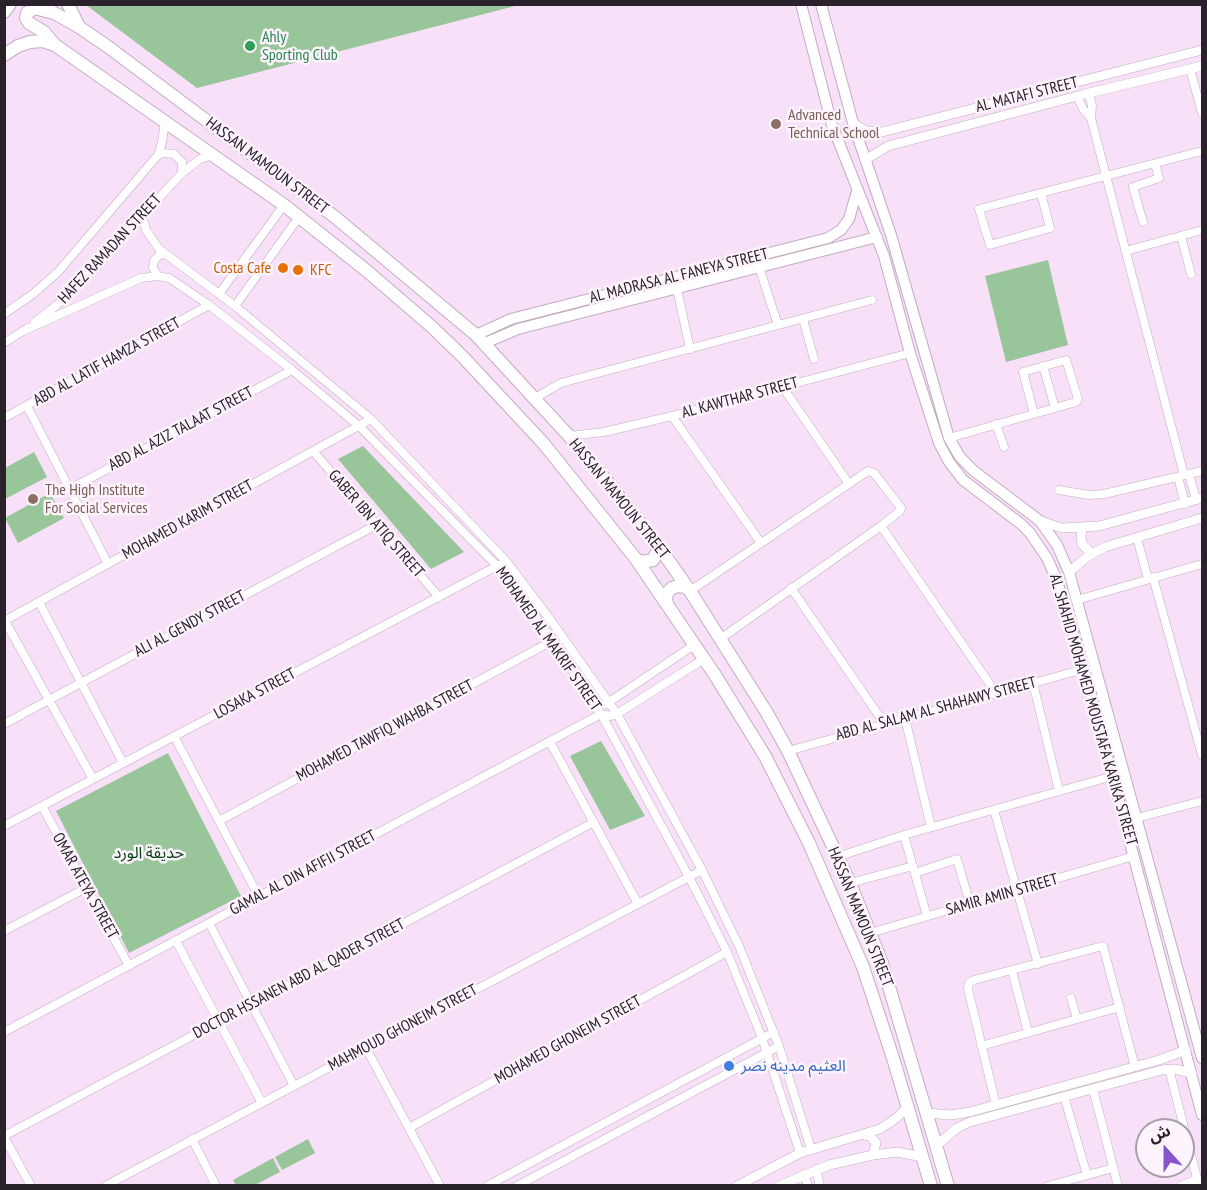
<!DOCTYPE html>
<meta charset="utf-8">
<style>
body{margin:0}
#map{position:relative;width:1207px;height:1190px;overflow:hidden;background:#f8e0f8;font-family:"PT Sans Narrow","Noto Sans Arabic",sans-serif}
canvas{display:block}
.frame{position:absolute;inset:0;border:6px solid #2a222a;pointer-events:none}
.north{position:absolute;left:1135px;top:1118px;width:60px;height:60px;box-sizing:border-box;background:#fcf3fc;border:2px solid #a89fa8;border-radius:50%;rotate:339deg;font-size:16px;font-weight:700;line-height:24px;text-align:center;color:#2a222a}
.north::after{content:'';display:block;margin:auto;width:21px;height:27px;background:#8655cd;clip-path:polygon(50% 0,100% 100%,50% 72%,0 100%)}
</style>
<div id="map">
<canvas width="1207" height="1190"></canvas>
<div class="frame"></div>
<div class="north">ش</div>
</div>
<script>
const ctx = document.querySelector('canvas').getContext('2d');
ctx.lineJoin = 'round';
function paint(path, color) {
  ctx.fillStyle = color;
  ctx.fill(path, 'evenodd');
}
function toPath(rows) {
  const path = new Path2D();
  for (const r of rows) {
    path.moveTo(r[0], r[1]);
    for (let i = 2; i < r.length; i += 2) path.lineTo(r[i], r[i + 1]);
  }
  return path;
}
function trace(path, color, width, dash) {
  ctx.strokeStyle = color;
  ctx.lineWidth = width;
  ctx.lineCap = dash ? 'butt' : 'round';
  ctx.setLineDash(dash || []);
  ctx.stroke(path);
}
function drawText(font, color, halo, rows, align = 'center') {
  ctx.font = font + ' "PT Sans Narrow","Noto Sans Arabic",sans-serif';
  ctx.lineWidth = 5;
  ctx.setLineDash([]);
  ctx.textBaseline = 'middle';
  ctx.strokeStyle = halo;
  ctx.fillStyle = color;
  for (const [text, x, y, turn = 0] of rows) {
    ctx.save();
    ctx.translate(x, y);
    ctx.rotate((+turn || 0) * Math.PI / 180);
    ctx.textAlign = isNaN(turn) ? turn : align;
    if (halo) ctx.strokeText(text, 0, 0);
    ctx.fillText(text, 0, 0);
    ctx.restore();
  }
}
const green = toPath([
 [86,5,519,5,197,88],
 [1048,260,1068,345,1006,362,985,276],
 [363,446,464,552,431,569,338,459],
 [34,452,47,477,5,499,5,468],
 [50,493,64,518,18,543,5,518],
 [601,741,645,816,610,830,570,756],
 [168,753,241,896,129,953,56,811],
 [308,1139,315,1153,282,1170,275,1157],
 [273,1158,280,1172,255,1185,236,1185,233,1180]
]);
const minor = toPath([
 [1190,69,1202,113],
 [1089,93,1092,106,1091,118,1184,475],
 [1077,96,1083,109,1091,118],
 [158,155,163,153,174,154,182,162,182,173],
 [1041,193,1050,228,990,245,979,209,1202,151],
 [142,215,146,230,159,249,235,306,371,419,506,561,550,619,617,714,702,870,739,946,779,1046,811,1149],
 [1143,222,1133,187,1159,178,1155,164],
 [1181,236,1191,274],
 [1126,251,1202,230],
 [759,267,778,325],
 [158,276,153,268,154,261,158,256,165,254],
 [677,289,690,349],
 [219,294,284,205],
 [235,306,299,217],
 [4,314,33,294,58,272,158,155,162,143,165,121],
 [803,319,814,359],
 [35,322,57,305,91,272,182,173,200,159,213,155],
 [23,331,141,278,158,276,169,278,209,305,292,370,359,426,497,566,541,624,601,714,689,877,727,952,762,1038,800,1153],
 [4,343,26,329],
 [1043,366,1055,408],
 [782,386,849,484],
 [535,398,561,383,872,300],
 [27,406,108,564],
 [672,416,761,543],
 [4,418,209,305],
 [996,424,1004,447],
 [569,436,604,432,672,416,910,353],
 [949,438,1076,402,1078,399,1066,360,1023,372,1034,414],
 [313,451,439,597],
 [1189,474,1196,500],
 [1178,477,1185,504],
 [70,489,292,370],
 [1059,490,1089,495,1104,494,1202,471],
 [881,526,996,693],
 [1137,538,1148,579],
 [1153,577,1202,755],
 [791,588,884,723],
 [690,591,868,471,874,473,901,508,900,511,881,526,720,639],
 [1077,600,1202,564],
 [39,602,123,763],
 [4,621,371,419],
 [5,621,93,779],
 [1033,683,1059,791],
 [606,704,694,645],
 [905,718,931,827],
 [4,724,376,525],
 [174,736,259,897],
 [550,742,638,904],
 [788,751,1084,669],
 [42,806,129,966],
 [994,810,1038,964],
 [1137,818,1202,801],
 [219,821,552,641],
 [4,826,499,565],
 [904,835,927,916],
 [837,857,904,835,1113,776],
 [915,873,957,859,970,904],
 [850,883,913,866],
 [209,923,294,1086],
 [4,931,86,888],
 [870,933,1134,856],
 [176,941,262,1103],
 [1012,971,1028,1032],
 [1071,998,1077,1019],
 [4,1032,601,714,611,716,617,714,704,659],
 [981,1046,1120,1007],
 [366,1048,440,1186],
 [1169,1069,1199,1186],
 [1093,1089,1118,1186],
 [1064,1096,1087,1175],
 [996,1105,968,989,969,983,974,980,1103,946,1135,1067],
 [409,1128,727,952],
 [4,1136,594,822],
 [4,1137,31,1186],
 [192,1139,216,1186],
 [816,1169,820,1186],
 [804,1174,808,1186],
 [105,1186,702,870],
 [487,1186,774,1032],
 [517,1186,779,1046],
 [1048,1186,1113,1168],
 [1181,1186,1197,1179]
]);
const tertiary = toPath([
 [853,123,866,131,882,132,1202,50],
 [865,160,888,146,1085,94,1202,66],
 [1040,521,1062,528,1099,526,1202,498],
 [1082,528,1081,536,1082,544,1092,554],
 [1069,572,1087,557,1105,547,1202,518],
 [927,1113,951,1115,970,1112,1159,1060,1186,1050],
 [865,1135,871,1137,876,1143,873,1155],
 [937,1145,957,1128,970,1122,1162,1070,1174,1069,1192,1073],
 [737,1186,800,1153,880,1129,895,1119,908,1107],
 [779,1186,829,1165,873,1155,897,1152,923,1157]
]);
const secondary = toPath([
 [801,4,832,125,884,256,910,353,939,443,949,462,963,480,1021,524,1030,533,1047,558,1056,578,1084,669,1202,1115],
 [821,4,853,123,891,235,949,438,960,457,974,471,1040,521,1057,545,1069,572,1202,1058],
 [476,335,511,319,828,238,841,230,849,219,857,191],
 [485,343,518,329,877,237]
]);
const primary = toPath([
 [49,10,79,27,107,46,335,217,476,335,569,436,611,486,657,544,690,591,767,713,788,751,850,883,882,963,948,1186],
 [54,13,34,8,27,13,26,18,29,23,44,32,55,45,284,205,367,271,432,327,463,357,544,444,636,559,715,675,765,756,809,843,863,967,893,1058,931,1186],
 [636,559,642,562,653,560,658,550,657,544],
 [668,606,666,600,667,593,672,588,678,586,685,587,689,590]
]);
const trunk = toPath([
 [68,4,79,27],
 [4,12,10,4],
 [4,55,18,46,30,42,43,41,55,45]
]);
const markers = [
 [250,46,6,"#2e9e5b"],
 [776,124,6,"#8d6e63"],
 [283,268,6,"#e8710a"],
 [298,270,6,"#e8710a"],
 [33,499,6,"#8d6e63"],
 [729,1066,6,"#3f7fe0"]
];
const leisureNames = [
 ["Ahly",262,37],
 ["Sporting Club",262,55]
];
const streetNames = [
 ["AL MATAFI STREET",1027,95,-14],
 ["HASSAN MAMOUN STREET",267,166,37],
 ["HAFEZ RAMADAN STREET",110,249,-47],
 ["AL MADRASA AL FANEYA STREET",679,276,-14],
 ["ABD AL LATIF HAMZA STREET",107,362,-29],
 ["AL KAWTHAR STREET",740,398,-15],
 ["ABD AL AZIZ TALAAT STREET",181,429,-28],
 ["HASSAN MAMOUN STREET",619,499,51],
 ["MOHAMED KARIM STREET",188,520,-29],
 ["GABER IBN ATIQ STREET",376,524,49],
 ["ALI AL GENDY STREET",190,624,-28],
 ["MOHAMED AL MAKRIF STREET",548,639,55],
 ["LOSAKA STREET",255,694,-28],
 ["ABD AL SALAM AL SHAHAWY STREET",936,709,-15],
 ["AL SHAHID MOHAMED MOUSTAFA KARIKA STREET",1093,710,74],
 ["MOHAMED TAWFIQ WAHBA STREET",385,731,-28],
 ["GAMAL AL DIN AFIFII STREET",303,873,-28],
 ["OMAR ATEYA STREET",85,886,61],
 ["SAMIR AMIN STREET",1002,895,-16],
 ["HASSAN MAMOUN STREET",860,917,68],
 ["DOCTOR HSSANEN ABD AL QADER STREET",299,979,-28],
 ["MAHMOUD GHONEIM STREET",403,1028,-28],
 ["MOHAMED GHONEIM STREET",568,1040,-29]
];
const educationNames = [
 ["Advanced",788,115],
 ["Technical School",788,133],
 ["The High Institute",45,490],
 ["For Social Services",45,508]
];
const foodNames = [
 ["Costa Cafe",271,268],
 ["KFC",310,270,"left"]
];
const parkNames = [
 ["حديقة الورد",149,853]
];
const shopNames = [
 ["العثيم مدينه نصر",741,1066]
];
paint(green, '#98c59a');
trace(minor, '#c3acc2', 9);
trace(tertiary, '#c3acc2', 10);
trace(secondary, '#c3acc2', 12);
trace(primary, '#c3acc2', 14);
trace(trunk, '#c3acc2', 14);
trace(minor, '#fff', 8);
trace(tertiary, '#fff', 9);
trace(secondary, '#fff', 10);
trace(primary, '#fff', 12);
trace(trunk, '#fff', 12);
for (const [x, y, r, color] of markers) {
  const dot = new Path2D();
  dot.arc(x, y, r, 0, 2 * Math.PI);
  ctx.fillStyle = color;
  ctx.fill(dot);
  trace(dot, '#fcf3fc', 2);
}
drawText('16px', '#27864d', '#fcf3fc', leisureNames, 'left');
drawText('16px', '#2a222a', '#fcf3fc', streetNames);
drawText('16px', '#785e54', '#fcf3fc', educationNames, 'left');
drawText('16px', '#c56008', '#fcf3fc', foodNames, 'right');
drawText('16px', '#043f11', '#fcf3fc', parkNames);
drawText('16px', '#366cbe', '#fcf3fc', shopNames, 'left');
</script>
